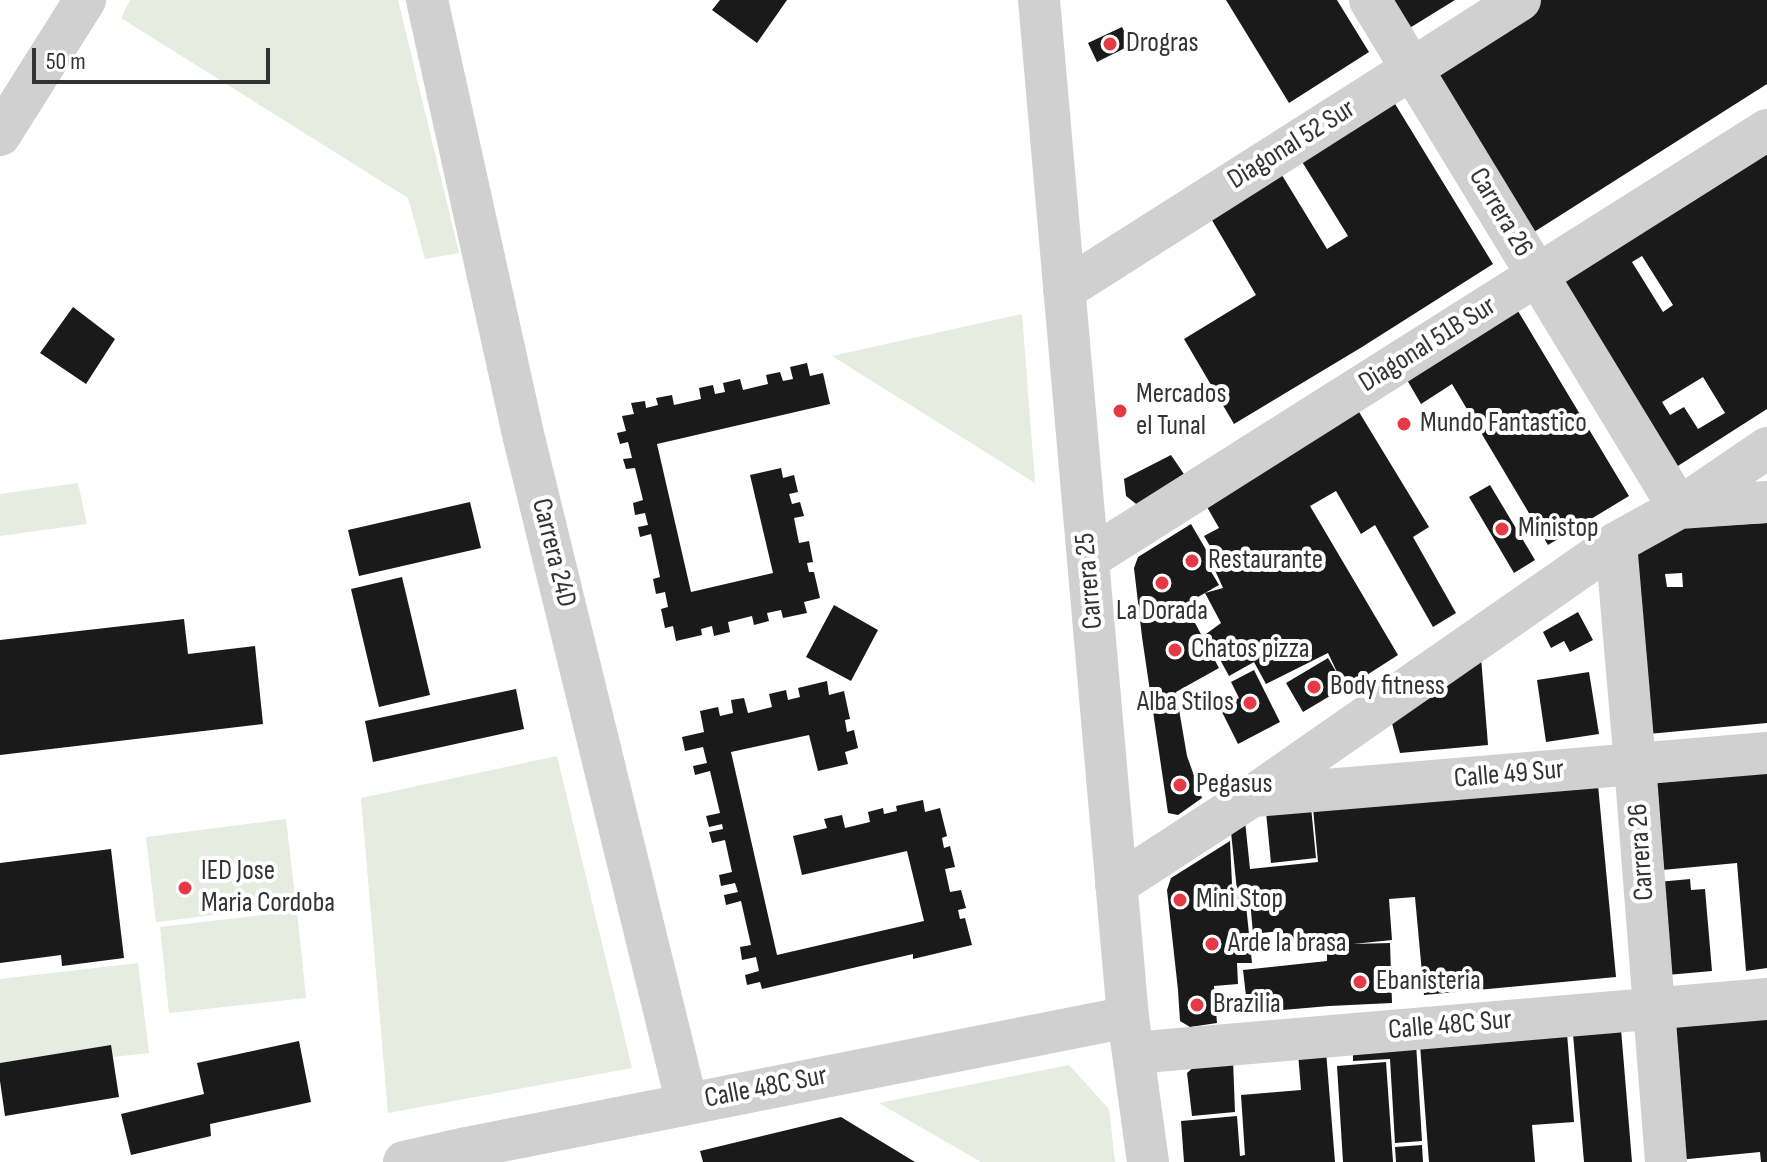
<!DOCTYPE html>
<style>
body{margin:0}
#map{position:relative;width:1767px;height:1162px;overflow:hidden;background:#fff;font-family:"Sofia Sans Condensed",sans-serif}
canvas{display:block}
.scale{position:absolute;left:32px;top:48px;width:238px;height:36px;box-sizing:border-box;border:4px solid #333;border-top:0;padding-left:10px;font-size:24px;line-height:28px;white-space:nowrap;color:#333;-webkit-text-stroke:6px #fff;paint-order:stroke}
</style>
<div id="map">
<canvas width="1767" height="1162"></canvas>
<div class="scale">50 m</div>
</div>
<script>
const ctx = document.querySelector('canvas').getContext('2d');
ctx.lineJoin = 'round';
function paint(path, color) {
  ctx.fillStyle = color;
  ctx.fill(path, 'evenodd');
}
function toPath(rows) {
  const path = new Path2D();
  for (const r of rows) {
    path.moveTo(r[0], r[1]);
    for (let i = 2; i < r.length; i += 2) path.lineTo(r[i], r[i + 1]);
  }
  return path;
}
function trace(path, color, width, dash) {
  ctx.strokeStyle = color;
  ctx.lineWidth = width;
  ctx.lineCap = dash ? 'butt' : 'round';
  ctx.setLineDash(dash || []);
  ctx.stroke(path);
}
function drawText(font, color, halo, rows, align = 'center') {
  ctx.font = font + ' "Sofia Sans Condensed",sans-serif';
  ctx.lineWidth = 8;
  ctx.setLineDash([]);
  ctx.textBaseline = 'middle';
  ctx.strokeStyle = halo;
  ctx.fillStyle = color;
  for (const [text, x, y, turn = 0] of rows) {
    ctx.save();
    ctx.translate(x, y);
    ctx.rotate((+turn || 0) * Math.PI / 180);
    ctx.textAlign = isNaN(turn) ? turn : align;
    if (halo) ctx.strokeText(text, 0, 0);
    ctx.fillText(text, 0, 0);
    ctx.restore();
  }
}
const green = toPath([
 [130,0,398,0,459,253,425,259,408,198,121,18],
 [1022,314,1035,483,832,356],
 [78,483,87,524,0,536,0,494],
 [557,756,632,1068,388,1113,361,798],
 [286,819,296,905,156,922,146,837],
 [297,911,306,998,169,1013,160,927],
 [138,963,149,1053,113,1057,0,1063,0,979],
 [1069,1065,1109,1109,1115,1162,981,1162,879,1103]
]);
const building = toPath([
 [720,0,787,0,757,43,712,10],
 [1226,0,1337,0,1369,52,1289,103],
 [1392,0,1455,0,1408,29],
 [1539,0,1767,0,1767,84,1534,232,1431,69],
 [1122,27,1131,45,1097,62,1088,43],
 [1389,94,1493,264,1362,347,1234,424,1184,339,1256,295,1206,210,1277,167,1327,249,1348,236,1296,152],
 [1767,141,1767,409,1670,471,1552,281],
 [1642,256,1673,305,1663,312,1632,262],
 [1703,377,1725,413,1698,429,1684,407,1670,415,1662,402],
 [1515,306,1629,496,1548,545,1452,384,1421,404,1403,373],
 [73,307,115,339,86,384,40,353],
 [807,363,810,376,823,373,830,404,657,444,691,592,773,573,750,475,781,468,783,478,794,475,798,492,789,494,792,504,800,502,804,516,794,518,799,543,809,541,813,562,807,563,809,572,814,572,820,598,804,602,807,613,783,618,781,610,767,613,769,621,754,625,752,616,728,622,730,632,714,636,712,626,701,629,702,635,676,641,673,626,665,628,661,609,668,607,665,592,656,594,653,579,660,577,651,534,640,537,638,527,648,525,645,513,635,515,633,503,643,500,635,468,626,469,623,459,632,458,628,442,620,444,617,433,626,431,622,416,634,414,631,403,645,401,646,408,658,405,656,398,672,395,674,405,701,399,699,388,713,385,715,394,725,392,723,383,740,379,743,390,768,384,766,375,780,372,783,381,793,379,790,367],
 [1356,407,1429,527,1413,537,1456,613,1433,627,1375,525,1361,534,1336,491,1310,506,1398,655,1345,689,1328,653,1266,684,1254,662,1229,676,1206,634,1221,623,1205,593,1198,597,1186,606,1219,668,1176,692,1187,756,1202,798,1178,815,1168,813,1142,637,1134,568,1138,557,1191,524,1212,560,1206,563,1219,585,1205,593,1223,588,1214,568,1220,563,1204,536,1219,528,1203,500],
 [1171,455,1188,480,1140,507,1126,496,1124,479],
 [1490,485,1535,560,1514,573,1469,497],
 [470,502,481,548,359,576,348,530],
 [1767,523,1767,723,1648,734,1620,548,1678,528],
 [1682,573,1683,587,1667,587,1665,574],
 [402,577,430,695,379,707,351,589],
 [834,605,878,630,851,681,806,657],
 [1578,612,1593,640,1570,652,1564,641,1551,648,1543,632],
 [184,619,188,654,255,646,263,724,0,755,0,640],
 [1481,657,1488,745,1400,753,1390,716],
 [1328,658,1338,675,1340,690,1303,712,1286,683],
 [1254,670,1280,722,1238,744,1220,708,1239,698,1231,682],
 [1589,672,1599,734,1546,742,1537,680],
 [827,681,829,695,844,691,850,719,845,720,847,732,854,730,858,748,845,752,848,764,818,771,809,735,731,752,777,955,924,921,907,851,802,875,793,836,827,828,824,819,842,815,845,828,870,822,868,812,883,808,884,814,897,811,896,806,923,800,925,812,940,808,947,836,942,838,944,848,950,846,955,867,945,869,950,892,961,890,966,908,958,910,960,919,965,918,972,945,913,959,913,954,762,989,760,982,747,985,745,975,759,971,756,957,742,960,740,947,751,945,741,901,726,905,724,895,738,892,735,883,721,886,719,875,732,872,725,840,712,843,709,832,723,829,722,824,709,827,706,816,720,813,710,771,695,775,693,766,707,763,703,747,685,751,682,737,704,732,700,711,718,707,720,716,733,713,731,700,744,698,748,713,772,707,769,694,786,690,788,700,800,697,798,688],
 [516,689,524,729,373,762,365,721],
 [1767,772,1767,968,1746,971,1737,863,1662,870,1654,782],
 [1598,785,1616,977,1424,995,1415,897,1389,899,1392,940,1353,944,1390,943,1392,1003,1329,1006,1248,1013,1243,970,1327,961,1327,945,1282,950,1280,931,1253,934,1250,900,1238,901,1230,822,1245,821,1250,869,1318,862,1313,808],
 [1311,807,1316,858,1271,863,1266,812],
 [1230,841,1233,906,1246,905,1252,963,1237,963,1238,984,1214,986,1217,1023,1190,1027,1180,1021,1178,990,1167,890,1171,878],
 [111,849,124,958,62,966,61,955,0,963,0,863],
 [1690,879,1691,890,1705,889,1712,971,1667,975,1658,882],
 [1767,1012,1767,1162,1761,1162,1760,1152,1678,1160,1666,1021],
 [1621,1029,1632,1162,1584,1162,1573,1034],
 [1567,1033,1574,1122,1532,1125,1535,1162,1429,1162,1420,1045],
 [299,1041,311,1102,210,1124,211,1136,131,1155,121,1114,204,1094,197,1063],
 [1416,1043,1422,1141,1395,1143,1390,1059,1353,1061,1353,1047],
 [111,1045,119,1097,5,1116,0,1081,0,1063],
 [1326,1051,1335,1162,1184,1162,1181,1121,1237,1116,1240,1156,1245,1155,1241,1095,1301,1090,1298,1053],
 [1233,1060,1235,1112,1192,1116,1187,1073,1197,1064],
 [1386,1062,1393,1162,1343,1162,1337,1066],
 [841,1117,915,1162,703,1162,700,1151],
 [1422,1145,1423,1162,1396,1162,1395,1147]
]);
const minor = toPath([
 [427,0,523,434,687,1104],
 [1039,0,1128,1017,1148,1162],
 [1370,0,1679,508,1767,502],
 [0,135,85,0],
 [1064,290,1520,0],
 [1616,543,1635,764,1666,1162],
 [1088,559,1767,130],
 [1254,796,1767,753],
 [1116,885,1251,797,1616,543,1679,508,1767,448],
 [1133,1053,1767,999],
 [404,1162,466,1148,1128,1017]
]);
const markers = [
 [1110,44,8,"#e63946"],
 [1120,411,8,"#e63946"],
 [1404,424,8,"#e63946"],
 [1502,529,8,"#e63946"],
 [1192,561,8,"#e63946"],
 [1162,583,8,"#e63946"],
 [1175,650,8,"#e63946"],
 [1314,687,8,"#e63946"],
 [1250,703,8,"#e63946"],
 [1180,785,8,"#e63946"],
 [185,888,8,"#e63946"],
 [1180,900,8,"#e63946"],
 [1212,944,8,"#e63946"],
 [1360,982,8,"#e63946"],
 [1197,1005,8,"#e63946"]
];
const poiNames = [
 ["Drogras",1126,44],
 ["Mercados",1136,395],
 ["el Tunal",1136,427],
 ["Mundo Fantastico",1420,424],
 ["Ministop",1518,529],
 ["Restaurante",1208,561],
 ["La Dorada",1162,612,"center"],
 ["Chatos pizza",1191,650],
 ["Body fitness",1330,687],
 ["Alba Stilos",1234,703,"right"],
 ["Pegasus",1196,785],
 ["IED Jose",201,872],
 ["Maria Cordoba",201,904],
 ["Mini Stop",1196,900],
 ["Arde la brasa",1228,944],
 ["Ebanisteria",1376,982],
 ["Brazilia",1213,1005]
];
const streetNames = [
 ["Diagonal 52 Sur",1292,145,-32],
 ["Carrera 26",1500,213,59],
 ["Diagonal 51B Sur",1428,345,-32],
 ["Carrera 24D",553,553,76],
 ["Carrera 25",1090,581,-95],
 ["Calle 49 Sur",1509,775,-5],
 ["Carrera 26",1642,852,-94],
 ["Calle 48C Sur",1450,1026,-5],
 ["Calle 48C Sur",766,1088,-11]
];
paint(green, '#e6ecdf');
paint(building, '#1a1a1a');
trace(minor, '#d0d0d0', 42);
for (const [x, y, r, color] of markers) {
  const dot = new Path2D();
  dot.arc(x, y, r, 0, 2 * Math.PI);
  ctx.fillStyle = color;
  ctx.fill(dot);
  trace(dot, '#fff', 3);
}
drawText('28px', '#333', '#fff', poiNames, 'left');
drawText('28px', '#333', '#fff', streetNames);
</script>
